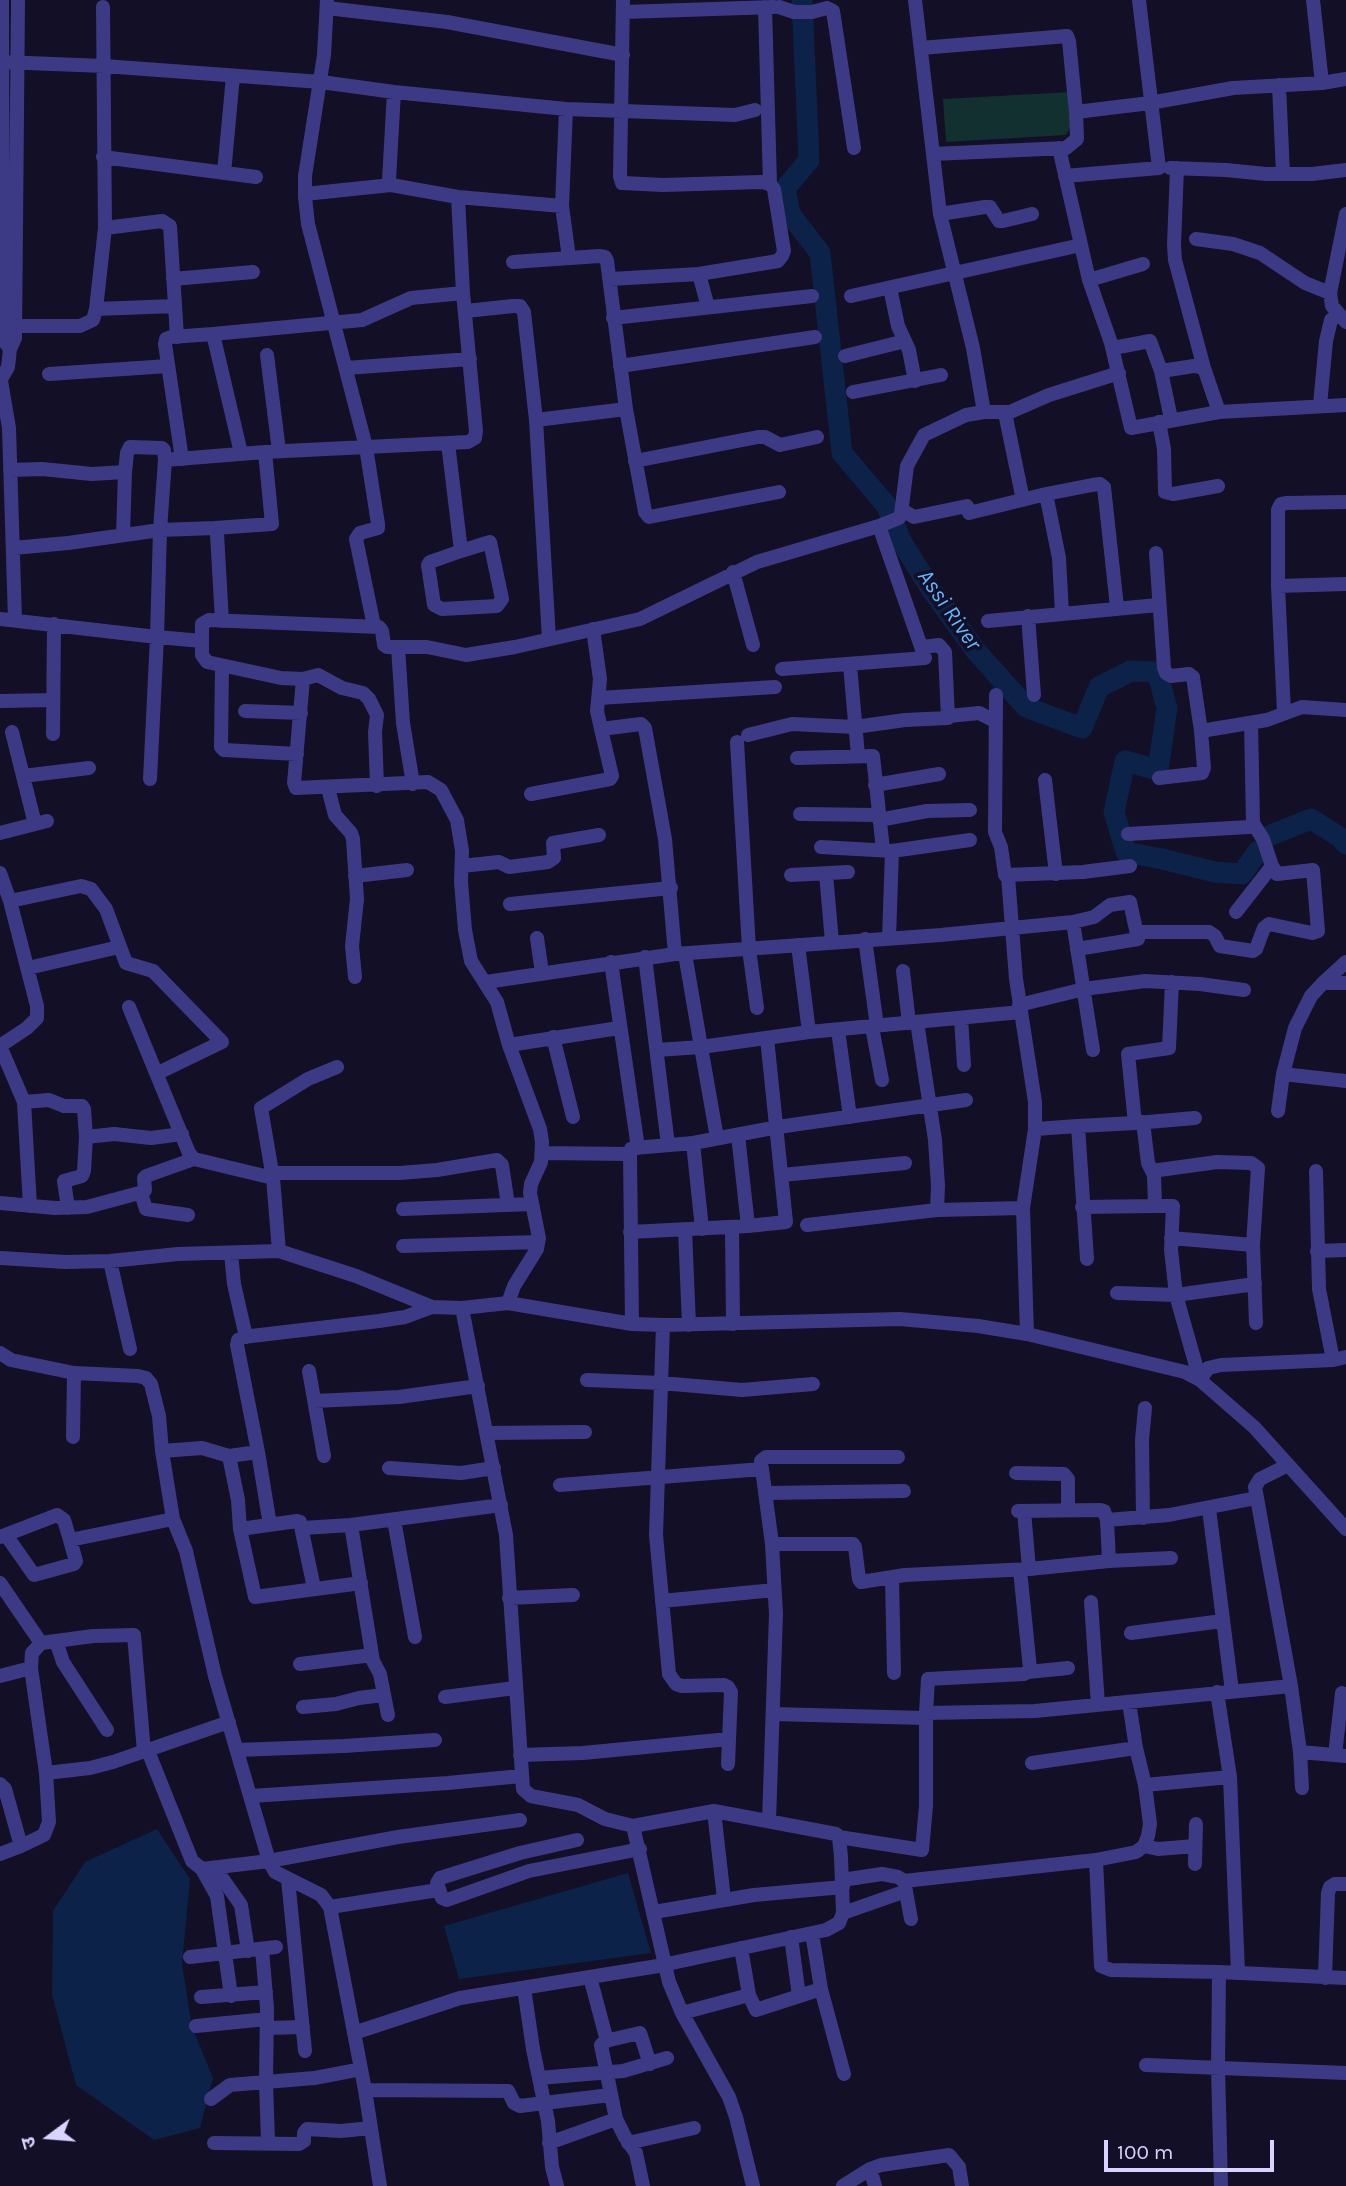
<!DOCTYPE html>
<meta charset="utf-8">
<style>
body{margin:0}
#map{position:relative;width:1346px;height:2186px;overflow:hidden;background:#130f26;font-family:Karla,"Noto Sans Devanagari",sans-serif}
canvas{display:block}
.north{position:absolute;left:14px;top:2102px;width:70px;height:70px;-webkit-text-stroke:5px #130f26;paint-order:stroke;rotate:254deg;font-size:19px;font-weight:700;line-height:28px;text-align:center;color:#d9d4ff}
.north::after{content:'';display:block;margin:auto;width:24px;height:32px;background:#d9d4ff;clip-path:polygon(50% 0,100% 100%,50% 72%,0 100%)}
.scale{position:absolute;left:1104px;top:2140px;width:170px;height:32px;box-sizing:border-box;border:4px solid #d9d4ff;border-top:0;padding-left:9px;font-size:21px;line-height:24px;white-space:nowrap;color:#d9d4ff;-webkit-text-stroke:5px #130f26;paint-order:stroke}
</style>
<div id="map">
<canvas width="1346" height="2186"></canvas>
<div class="north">उ</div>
<div class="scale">100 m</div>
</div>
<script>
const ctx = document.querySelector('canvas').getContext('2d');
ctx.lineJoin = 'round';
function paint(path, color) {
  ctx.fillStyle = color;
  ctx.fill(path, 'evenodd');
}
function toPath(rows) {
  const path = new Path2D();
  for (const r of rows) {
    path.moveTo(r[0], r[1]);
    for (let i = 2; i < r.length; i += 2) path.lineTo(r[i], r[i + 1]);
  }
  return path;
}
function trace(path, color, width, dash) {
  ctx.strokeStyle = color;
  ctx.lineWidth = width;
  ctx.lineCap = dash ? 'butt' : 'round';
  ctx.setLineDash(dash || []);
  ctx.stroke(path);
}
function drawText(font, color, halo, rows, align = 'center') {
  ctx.font = font + ' Karla,sans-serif';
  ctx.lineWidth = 7;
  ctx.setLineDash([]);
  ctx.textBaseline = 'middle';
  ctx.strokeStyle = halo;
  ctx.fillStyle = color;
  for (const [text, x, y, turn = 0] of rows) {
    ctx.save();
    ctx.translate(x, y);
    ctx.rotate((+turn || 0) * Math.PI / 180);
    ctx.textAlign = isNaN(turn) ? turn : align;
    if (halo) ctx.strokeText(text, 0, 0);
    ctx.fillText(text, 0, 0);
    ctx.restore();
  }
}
const green = toPath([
 [1070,92,1073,122,1066,135,946,142,943,99]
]);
const water = toPath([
 [157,1829,190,1879,182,1964,192,2027,213,2078,200,2128,154,2140,76,2085,52,1995,53,1911,85,1862],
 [628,1873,651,1953,459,1979,444,1926]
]);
const river = toPath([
 [802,0,809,160,785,189,790,214,820,253,842,453,886,505,901,541,931,589,976,651,1026,707,1082,728,1099,687,1131,671,1157,672,1167,708,1158,770,1125,761,1114,812,1126,852,1162,859,1215,872,1242,874,1258,851],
 [1271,835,1311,819,1341,838,1346,844]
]);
const minor = toPath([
 [2,0,3,326,3,339,10,349],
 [327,0,324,55,305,176,305,197,308,224,366,447,378,524,378,528,360,533,356,539,374,626],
 [623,0,620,176,622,183,663,185,761,182,770,184,774,189,784,251,782,256,778,261,699,274],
 [915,0,940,214,973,348,984,412],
 [1313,0,1322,83],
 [765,7,770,184],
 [779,7,794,12,812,12,827,8,833,11,854,148],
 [327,8,447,22,623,55],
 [624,12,774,7],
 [921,48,1067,36,1069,41,1076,112],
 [2,62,104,66,321,82,394,92,566,109,735,115,755,110],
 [1279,85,1283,174],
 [394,92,389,180,391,185,458,197,562,206,566,109],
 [1059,148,1089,280,1111,343,1131,428,1219,412,1346,405],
 [933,154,1066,148,1077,139,1076,112,1150,103,1233,88,1322,83,1346,79],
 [103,157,256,177],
 [1170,168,1226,170,1266,174,1312,174,1346,170],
 [1177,168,1174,245,1175,260,1204,368],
 [224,173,233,76],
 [1065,176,1159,168,1139,0],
 [305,194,391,185],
 [562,206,569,258],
 [940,214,985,207,990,207,999,221,1003,221,1032,214],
 [1346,214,1330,293,1332,306,1346,322],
 [105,228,162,221,170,226,177,337],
 [1196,239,1233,244,1260,253,1305,283,1330,293],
 [513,262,599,256,605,257,607,261,626,409,536,420],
 [173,279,253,272],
 [610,279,699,274,708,307],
 [1089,280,1143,264],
 [890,288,898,326,909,350,915,381],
 [851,296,1081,245],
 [96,309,175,306],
 [466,311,513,306,520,306,524,312,536,420,549,639],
 [613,318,812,296],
 [3,326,80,326,93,320,96,309,105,228,103,7],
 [213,334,362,320,411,298,463,293],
 [1113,348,1150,341,1161,371,1171,419],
 [267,355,279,451],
 [845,356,905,341],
 [620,366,815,337],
 [346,368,470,359],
 [1161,371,1194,366,1204,368,1219,412],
 [49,374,168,366],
 [0,381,8,367,10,349,15,338,18,0],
 [1,381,9,428,15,620],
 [853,392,941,375],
 [1320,405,1326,341,1331,320,1338,315],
 [626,409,645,512,649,517,779,492],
 [1005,413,1023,500],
 [1159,422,1164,449,1165,492,1173,494,1218,486],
 [448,443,461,551,430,562,428,565,434,605,442,609,497,606,502,599,490,542,461,551],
 [182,459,165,344,166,339,171,337,213,334,241,453],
 [635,461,758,437,765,437,780,445,817,437],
 [10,470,42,469,92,474,125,472,123,535],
 [125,472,127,453,130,447,162,448,164,450,165,460],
 [1046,494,1092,485,1100,484,1104,487,1117,607],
 [1346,502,1287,503,1281,504,1278,510,1278,586,1346,584],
 [902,510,914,517,967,506],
 [969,513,1046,494,1059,558,1062,613],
 [215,528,272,524,265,452],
 [13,548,68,543,160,530,215,528,217,534,222,621],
 [1156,553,1164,668,1166,673,1171,676,1189,674,1193,677,1201,731,1267,720,1302,707,1346,710],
 [733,572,753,645],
 [1278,586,1284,712],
 [1028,616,1034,695],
 [0,619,157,637,150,779],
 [988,621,1158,605],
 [593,629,600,679,597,711,601,729,641,724,645,728,665,839,675,954],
 [202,641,157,637,160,530,165,460,265,452,468,442,475,438,476,431,463,293,458,197],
 [398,647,403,723,413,784],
 [850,665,858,756],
 [222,666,221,747,224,750,297,754],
 [782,669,925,658,879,526],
 [303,679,294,783,296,788,428,782,441,790,457,820,462,851,461,882,465,930,471,961,497,1002,509,1045,540,1129,542,1142,541,1162,531,1184,530,1193,539,1238,537,1249,514,1286,508,1303],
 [996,695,995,832,1001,847,1005,875,1083,872,1130,866],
 [599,698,775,687],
 [0,701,53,700],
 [245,711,301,713],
 [949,716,979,713,995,721],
 [12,732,35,824],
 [53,734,54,624],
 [748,735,792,724,855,727,905,720,948,718,945,652,939,645,923,647],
 [737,742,749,949,757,1008],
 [797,758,873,756,883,850],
 [23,776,89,768],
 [1159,778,1202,773,1204,768,1201,731],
 [1045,780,1056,874],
 [875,785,939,774],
 [377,786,375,732,377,715,369,699,363,693,342,688,318,675,303,679,281,678,207,662,202,655,202,624,209,620,379,627,382,631,384,645,387,647,427,647,466,655,515,647,640,619,757,562,879,526,899,518,901,514,907,466,924,435,966,415,984,412,1010,412,1049,395,1119,373],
 [328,788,335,815,351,833,353,839,357,899,352,946,355,977],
 [531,794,610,779,612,776,601,729],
 [800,814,878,815],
 [879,820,927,811,970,810],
 [0,833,47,821],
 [1128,834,1249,827,1253,823,1251,723],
 [821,847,892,851,889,938],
 [892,851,970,840],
 [462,866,499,862,509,867,548,862,554,858,553,843,599,835],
 [0,873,10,901,37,1006,37,1018,27,1028,0,1046],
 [826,874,832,942],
 [791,875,848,872],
 [355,876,407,870],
 [1008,876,1016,979,1035,1102,1035,1129,1023,1208,1027,1334],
 [10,901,81,886,91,889,106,909,126,963,153,971,222,1042,158,1073],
 [510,904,671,888],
 [1236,912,1272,866],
 [1073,922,1093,1050],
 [1138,932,1209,932,1215,936,1220,946,1253,951,1256,949,1264,928,1269,924,1312,933,1318,931,1313,870,1277,874,1272,866,1263,839,1253,823],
 [537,938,542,973],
 [865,939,877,1026],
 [645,957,668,1145],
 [611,962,638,1148],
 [1346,962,1323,983,1346,983],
 [28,968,119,947],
 [903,971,909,1023],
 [486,982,675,954,941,935,1073,922,1094,917,1110,905,1130,902,1138,939,1077,949],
 [1323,983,1311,996,1295,1028,1283,1074,1346,1081],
 [1019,1005,1084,989,1145,981,1200,984,1244,990],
 [129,1007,189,1153,194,1159,273,1178,279,1251],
 [961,1018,964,1065],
 [917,1022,935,1140,938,1186,937,1210],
 [872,1027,882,1080],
 [838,1030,850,1117],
 [809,1032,1021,1012],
 [553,1037,573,1117],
 [509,1045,619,1028],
 [0,1046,24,1102,30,1206],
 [657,1050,701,1047,685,954],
 [24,1102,49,1100,64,1106,82,1106,84,1109,86,1137,84,1171,82,1176,64,1181,68,1208],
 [1278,1111,1283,1074],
 [1143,1122,1148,1163,1154,1175,1155,1206,1173,1206,1171,1250,1176,1295,1200,1380],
 [1136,1123,1195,1118],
 [1078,1126,1135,1123,1128,1054,1169,1048,1172,982],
 [1035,1129,1078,1126,1087,1259],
 [86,1137,114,1134,151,1138,182,1134],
 [717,1138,701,1047,809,1032,798,945],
 [693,1143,702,1229],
 [542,1153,630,1154,631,1149,634,1148,693,1143,778,1127,966,1100],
 [630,1154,632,1324],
 [1152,1171,1217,1162,1251,1163,1258,1168,1253,1245,1256,1323],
 [1316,1171,1319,1289,1333,1360],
 [272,1173,400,1173,437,1170,497,1160,502,1165,508,1205],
 [782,1175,905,1163],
 [273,1178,261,1108,308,1079,337,1067],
 [141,1193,146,1209,188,1215],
 [0,1203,55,1208,87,1207,143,1192,145,1190,144,1178,146,1176,194,1159],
 [1082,1207,1155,1206],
 [403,1209,531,1204],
 [807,1225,937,1210,1023,1208],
 [748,1226,786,1222,767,1038],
 [732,1228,733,1324],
 [685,1230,689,1325],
 [630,1232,748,1226,738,1135],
 [1171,1238,1253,1245],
 [403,1246,538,1242],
 [1317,1251,1346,1250],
 [231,1253,234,1284,246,1337,243,1337],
 [0,1258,65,1262,110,1261,178,1254,279,1251,356,1276,432,1307,462,1308,508,1303,632,1324,663,1325,900,1319,978,1326,1027,1334,1185,1372,1200,1380,1254,1427,1346,1529],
 [110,1261,130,1349],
 [1117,1293,1176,1295,1255,1284],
 [462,1308,506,1535,523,1789,531,1796,578,1805,605,1819,633,1826,669,1982,682,2013,729,2097,736,2117,753,2186],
 [663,1325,656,1535,669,1674,676,1684,682,1686,724,1685,728,1687,731,1692,728,1764],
 [0,1353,11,1360,74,1373,138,1376,146,1378,151,1384,159,1416,162,1451,173,1519,186,1551,215,1676,269,1861,275,1872,321,1895,330,1907,365,2090,380,2186],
 [309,1371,324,1456],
 [587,1380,661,1383,742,1390,813,1384],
 [1200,1380,1208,1368,1221,1365,1333,1360,1346,1357],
 [315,1401,399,1397,478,1386],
 [487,1433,585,1432],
 [73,1437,74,1373],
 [162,1451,202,1448,229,1456,258,1452,237,1345,238,1340,243,1337,379,1321,405,1317,432,1307],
 [258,1452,270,1525],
 [229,1456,238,1500,240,1529,255,1597,361,1583],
 [1288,1465,1260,1479,1255,1487,1291,1686,1300,1752,1302,1788],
 [389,1468,461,1473,494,1468],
 [762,1469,761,1461,766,1457,898,1457],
 [1016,1473,1064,1474,1068,1479,1068,1510],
 [560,1485,762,1469,772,1544],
 [766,1493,904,1491],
 [1209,1509,1232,1691],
 [1018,1511,1100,1510,1104,1511,1107,1520],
 [1024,1511,1029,1569],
 [1143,1518,1142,1440,1145,1408],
 [394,1520,415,1637],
 [351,1525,373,1661,380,1674,388,1715],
 [303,1528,351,1525,501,1505],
 [240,1529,297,1521,300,1522,314,1588],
 [6,1535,34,1575,74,1564,76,1561,70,1540],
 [0,1537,57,1515,64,1520,70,1540,173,1519],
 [1109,1561,1171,1558],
 [1020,1570,1030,1669,1028,1672,1024,1674,928,1679,926,1713,1035,1711,1291,1686],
 [892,1577,894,1673],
 [0,1583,41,1643],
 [509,1598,573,1595],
 [662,1601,774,1590],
 [1091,1602,1098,1705],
 [1131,1633,1222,1621],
 [56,1641,63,1662,107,1730],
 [300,1664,372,1655],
 [1028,1672,1068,1668],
 [0,1676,31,1668],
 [445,1697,515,1688],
 [303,1707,336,1704,359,1698,383,1695],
 [773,1714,925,1718],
 [1136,1748,1145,1785,1150,1824,1148,1836,1144,1846,1136,1852,1096,1860,1101,1966,1111,1970,1219,1972,1346,1978],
 [237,1750,344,1746,435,1740],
 [148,1751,192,1861,202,1869,269,1861,398,1837,520,1820],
 [1300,1752,1346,1756],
 [520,1755,583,1753,729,1739],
 [1335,1755,1342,1693],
 [1032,1763,1136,1748,1129,1702],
 [46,1773,90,1768,113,1762,229,1722],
 [1230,1777,1238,1973],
 [0,1784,5,1789,21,1846,44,1835,49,1822,46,1773,31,1668,32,1653,41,1643,93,1636,134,1635,144,1752],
 [1145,1785,1230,1777,1217,1692],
 [251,1796,448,1783,521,1776],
 [714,1811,724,1899],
 [769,1821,776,1614,772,1544,853,1544,855,1547,859,1579,861,1582,905,1575,1029,1569,1109,1561,1107,1520,1169,1515,1256,1498],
 [839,1837,922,1850,926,1806,926,1713],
 [577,1840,520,1853,440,1878,437,1883,442,1898,447,1900,529,1871,640,1849],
 [1144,1846,1158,1849,1195,1846],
 [0,1854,21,1846],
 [1195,1864,1196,1824],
 [215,1868,241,1905,248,1951],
 [202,1869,217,1896,231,1996],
 [288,1879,305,2051],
 [842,1880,882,1874,898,1877,904,1881,911,1919],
 [904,1881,1096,1860],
 [330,1907,438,1890],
 [654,1912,754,1895,843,1887],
 [843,1913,906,1891],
 [812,1933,821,1989,844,2074],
 [791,1937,799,1996],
 [741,1948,749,1995,756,2010,821,1989],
 [262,1949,267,2008,266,2082,314,2078,361,2069],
 [190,1957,276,1947],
 [1219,1972,1218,2068,1221,2186],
 [590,1977,607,2041],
 [1325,1978,1328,1893,1330,1887,1335,1884,1346,1884],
 [524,1988,533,2049,548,2121,552,2167,557,2186],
 [201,1997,266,1992],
 [682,2013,749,1995],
 [196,2026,267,2019],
 [268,2028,303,2027],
 [354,2033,460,1998,658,1966,826,1930,839,1923,843,1913,841,1857,839,1837,836,1834,714,1811,633,1826],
 [1146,2065,1346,2073],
 [539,2078,623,2071,667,2058],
 [365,2090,508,2091,514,2103,520,2106,610,2095],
 [211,2099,230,2085,266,2082,268,2142],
 [214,2143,299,2144,304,2141,304,2133,307,2129,341,2131,371,2128],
 [549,2143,616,2119],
 [628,2143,694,2128],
 [870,2169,875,2186],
 [643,2186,636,2153,625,2137,616,2119,601,2045,605,2041,640,2033,650,2064],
 [843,2186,870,2169,881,2165,949,2155,959,2167,962,2186]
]);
const waterNames = [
 ["Assi River",949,610,55]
];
paint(green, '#12302f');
paint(water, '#0c2248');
trace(river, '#0c2248', 21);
trace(minor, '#3d3a85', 14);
drawText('italic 23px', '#62b6ff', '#130f26', waterNames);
</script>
